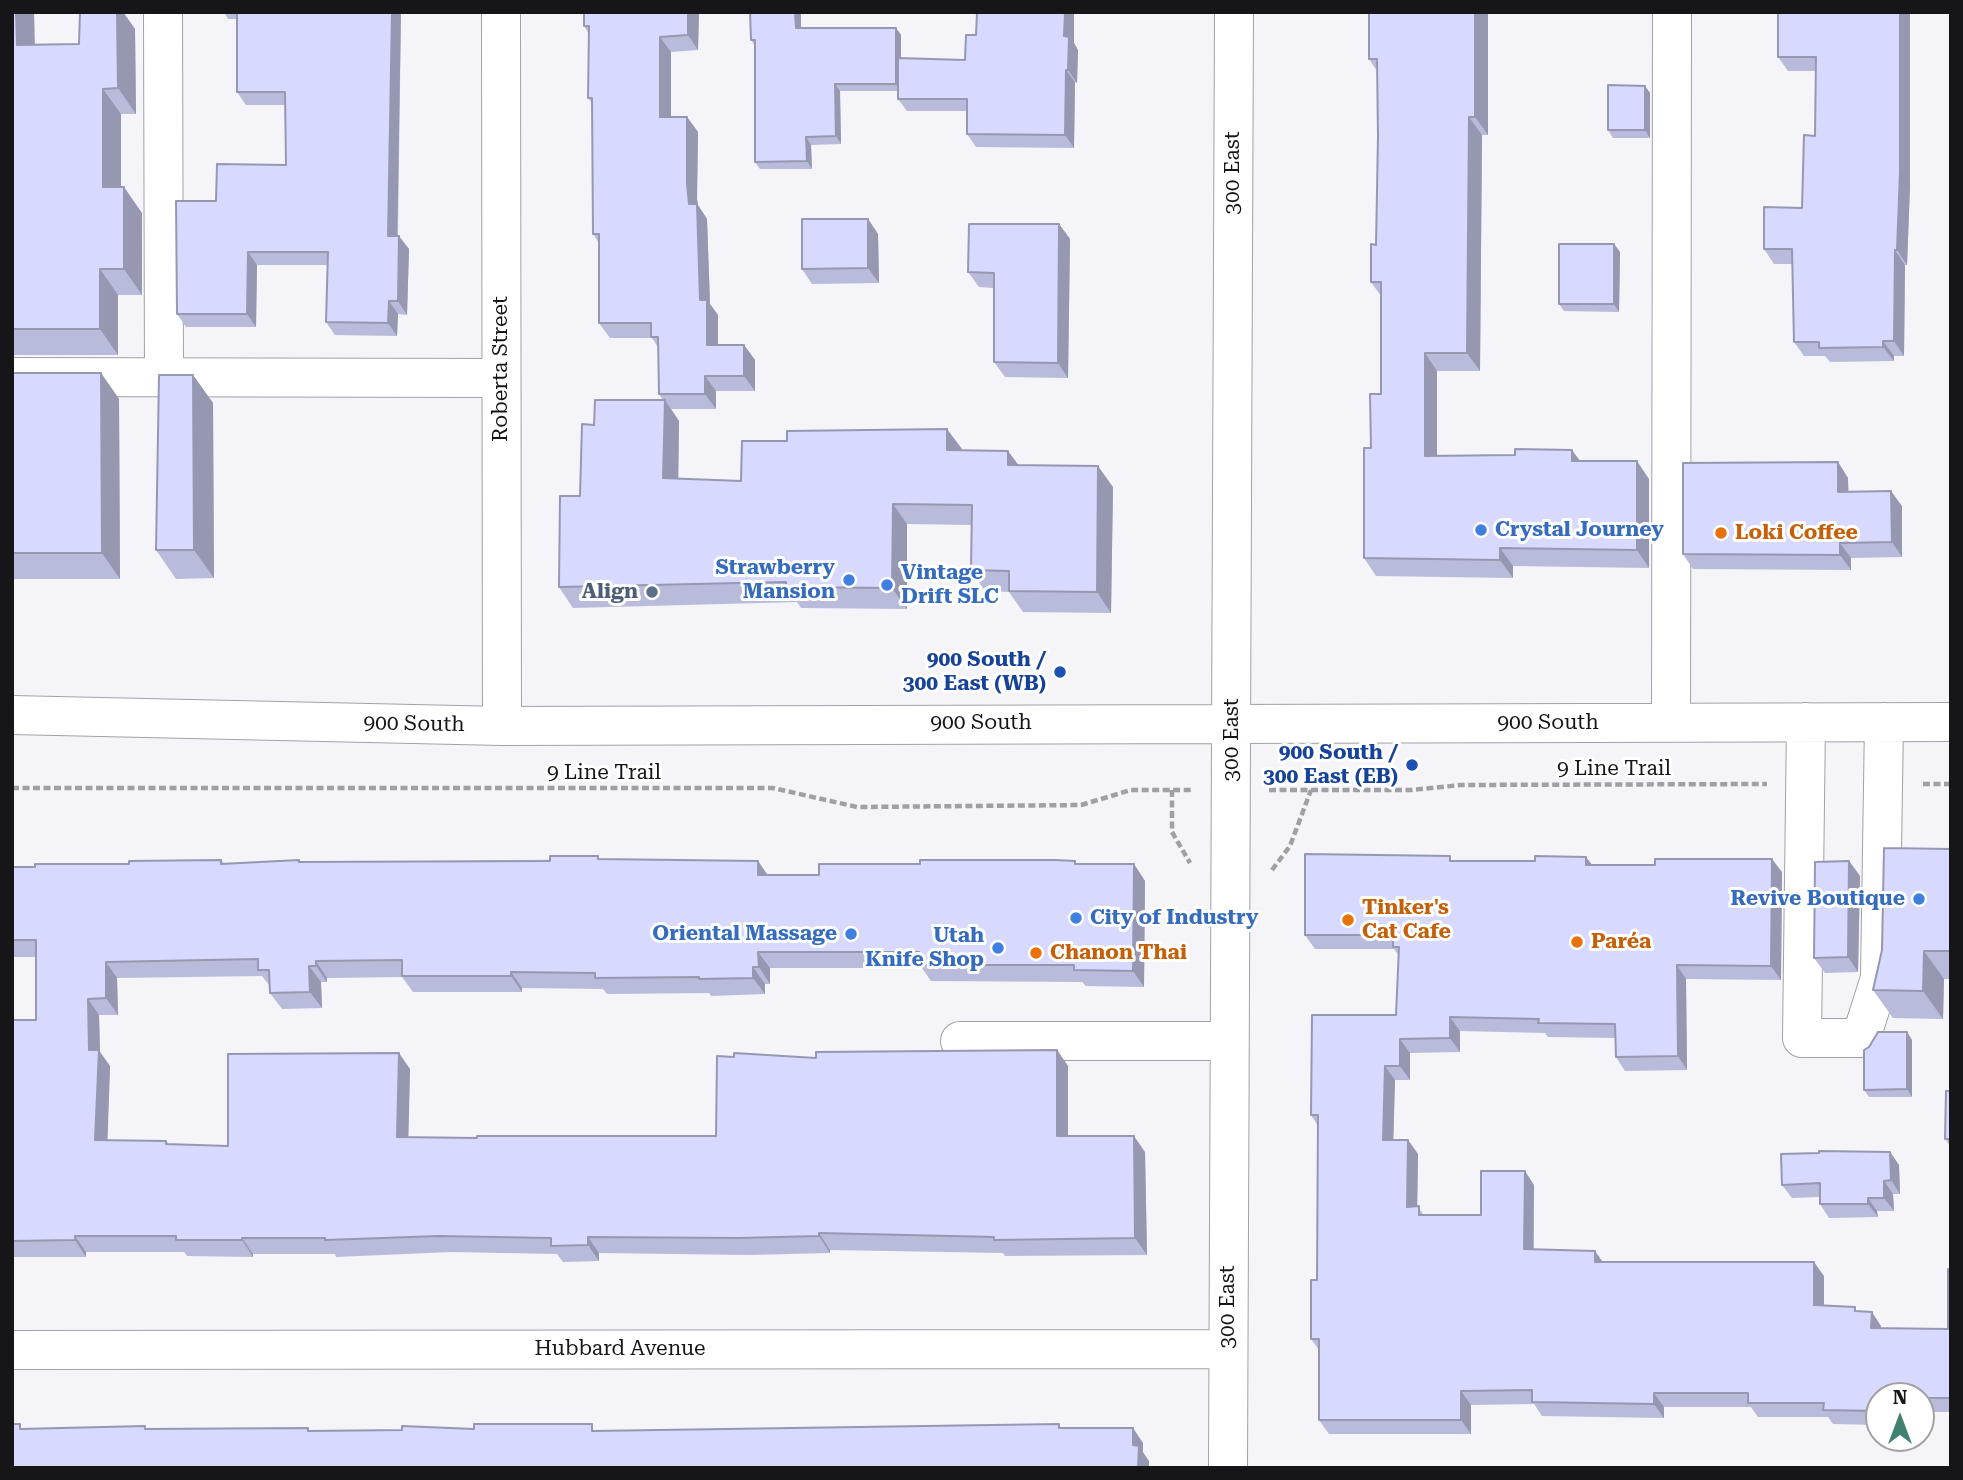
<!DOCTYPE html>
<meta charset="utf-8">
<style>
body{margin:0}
#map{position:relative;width:1963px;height:1480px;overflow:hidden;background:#f4f4f9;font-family:"Roboto Serif",serif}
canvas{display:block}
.frame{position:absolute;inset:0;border:14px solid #161618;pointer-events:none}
.north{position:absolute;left:1865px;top:1382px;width:70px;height:70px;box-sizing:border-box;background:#fff;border:2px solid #a2a2a3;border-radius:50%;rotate:0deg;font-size:19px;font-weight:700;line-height:28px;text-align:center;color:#161618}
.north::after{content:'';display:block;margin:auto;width:24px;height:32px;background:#408171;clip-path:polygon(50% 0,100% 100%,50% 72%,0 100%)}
</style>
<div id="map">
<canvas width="1963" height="1480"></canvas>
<div class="frame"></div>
<div class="north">N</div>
</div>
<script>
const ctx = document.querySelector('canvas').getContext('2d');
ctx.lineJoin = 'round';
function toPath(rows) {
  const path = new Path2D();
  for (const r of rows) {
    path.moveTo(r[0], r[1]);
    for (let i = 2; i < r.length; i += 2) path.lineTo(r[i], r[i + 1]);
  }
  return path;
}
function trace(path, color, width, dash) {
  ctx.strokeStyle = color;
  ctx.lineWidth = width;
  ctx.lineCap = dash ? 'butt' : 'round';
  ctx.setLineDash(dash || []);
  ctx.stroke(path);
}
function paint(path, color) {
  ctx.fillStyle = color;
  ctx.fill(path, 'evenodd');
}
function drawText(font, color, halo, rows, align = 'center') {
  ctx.font = font + ' "Roboto Serif",serif';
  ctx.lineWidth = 6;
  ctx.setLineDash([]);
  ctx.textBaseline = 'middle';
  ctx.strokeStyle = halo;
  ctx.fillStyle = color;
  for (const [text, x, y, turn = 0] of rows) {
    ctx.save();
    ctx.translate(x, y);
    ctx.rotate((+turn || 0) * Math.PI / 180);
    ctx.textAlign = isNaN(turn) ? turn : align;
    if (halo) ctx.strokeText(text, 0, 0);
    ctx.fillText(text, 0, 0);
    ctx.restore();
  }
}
const path = toPath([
 [1923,784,1951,784],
 [12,788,773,788,857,807,1081,805,1131,790,1193,790],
 [1172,790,1172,832,1190,863],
 [1269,790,1411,790,1461,785,1767,784],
 [1272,870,1290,846,1311,790]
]);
const minor = toPath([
 [163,12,164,377],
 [501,12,502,726],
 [12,377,501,378],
 [12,715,502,726,1951,722],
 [1806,722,1802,1038,1861,1038,1880,978,1884,722],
 [1671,723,1672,12],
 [960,1041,1229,1041],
 [12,1350,1228,1349],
 [1228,1468,1234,12]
]);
const wall = toPath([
 [12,12,34,12,35,44,79,44,80,12,123,12,135,29,136,114,121,114,121,187,142,213,142,295,118,295,118,355,12,355],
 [224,12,401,12,398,236,409,249,407,315,398,314,397,336,335,335,326,322,327,265,257,265,256,327,186,327,177,314,216,201,286,165,285,105,246,105,237,92,237,19,228,19],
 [699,12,698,50,671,52,671,117,687,117,698,132,697,199,698,205,707,219,710,304,718,315,718,345,744,345,755,360,755,391,716,391,716,409,671,409,679,421,678,479,741,481,962,450,1018,465,1113,487,1111,613,1023,612,1009,592,985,591,971,570,971,525,907,524,907,609,801,608,797,602,573,608,559,587,580,496,594,425,663,400,659,394,658,347,652,338,610,338,599,323,599,243,593,234,592,103,588,98,589,34,584,26],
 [1488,12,1488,135,1482,135,1480,371,1437,371,1437,456,1515,455,1572,450,1580,461,1649,479,1649,568,1513,566,1513,578,1376,576,1364,558,1371,448,1381,394,1381,296,1371,282,1376,245,1378,136,1377,71,1369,59],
 [1910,12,1910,186,1907,265,1905,265,1904,356,1894,356,1894,361,1830,362,1825,356,1804,356,1794,342,1793,264,1774,264,1764,249,1802,208,1815,136,1816,71,1788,71,1778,57],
 [801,28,896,28,901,35,901,58,965,60,976,35,1074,43,1078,50,1077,83,1075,82,1074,148,976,147,967,134,967,111,907,111,898,99,898,91,840,91,841,144,811,145,812,169,760,169,755,162,755,46,751,40],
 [1645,86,1650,93,1650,138,1613,138,1608,130],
 [868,219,878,234,879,283,812,284,802,269],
 [1059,224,1070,239,1068,378,1005,377,994,362,994,288,979,287,968,272],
 [1614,244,1620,252,1619,312,1564,311,1559,304],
 [12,373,101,373,119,399,120,579,12,579],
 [193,375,213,403,214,578,176,579,156,550],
 [1838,462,1848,478,1848,492,1902,506,1902,557,1851,558,1851,570,1693,569,1683,554],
 [1951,849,1951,979,1944,979,1943,1019,1893,1018,1873,990],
 [601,859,758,861,767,875,819,875,1077,864,1134,864,1145,881,1144,987,1086,986,1082,982,931,981,922,968,770,968,770,984,765,984,765,994,711,996,709,993,607,994,603,989,522,988,522,992,413,992,402,977,327,978,327,982,321,982,322,1008,282,1009,270,993,270,986,262,976,117,978,118,1015,99,1015,100,1052,110,1066,107,1140,166,1141,169,1144,228,1146,410,1069,408,1138,477,1138,716,1136,734,1057,816,1058,1057,1050,1068,1066,1068,1136,1145,1152,1147,1255,1005,1256,1003,1253,830,1250,830,1253,749,1255,599,1253,599,1261,563,1262,557,1254,451,1252,336,1257,335,1254,253,1254,253,1257,187,1256,184,1252,86,1252,86,1257,12,1257,12,1020,36,1020,36,957,12,957,12,867,221,860,224,864],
 [1453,861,1592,865,1782,872,1781,980,1686,979,1687,1070,1625,1071,1616,1057,1616,1038,1548,1037,1545,1033,1460,1031,1460,1052,1410,1053,1410,1080,1395,1080,1393,1140,1408,1140,1418,1154,1417,1206,1424,1215,1481,1215,1534,1185,1534,1249,1603,1262,1824,1276,1824,1306,1859,1312,1881,1326,1881,1328,1948,1329,1951,1269,1951,1412,1921,1412,1921,1396,1879,1396,1879,1425,1833,1424,1828,1417,1758,1417,1751,1407,1664,1407,1664,1418,1542,1416,1534,1404,1471,1405,1471,1434,1329,1434,1319,1420,1319,1350,1311,1339,1317,1280,1318,1126,1311,1115,1396,1015,1399,956,1394,949,1315,949,1305,935],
 [1849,861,1860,876,1858,972,1825,973,1814,958],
 [1907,1032,1912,1040,1912,1097,1869,1097,1864,1090],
 [1951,1091,1951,1147,1945,1139],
 [1890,1152,1899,1165,1900,1194,1893,1194,1894,1211,1877,1211,1878,1217,1829,1218,1820,1204,1820,1197,1792,1198,1782,1185]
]);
const shadedWall = toPath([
 [16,12,34,12,35,71,17,45],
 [117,12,123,12,135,29,136,114,118,88],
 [392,12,401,12,397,249,388,236],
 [688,12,699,12,698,50,688,35],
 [795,12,801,12,801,35,796,28],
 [1065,12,1074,12,1074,43,1078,50,1077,83,1068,70,1064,36],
 [1475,12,1488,12,1488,135,1475,117],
 [1900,12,1910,12,1910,186,1907,265,1897,250],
 [896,28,901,35,901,91,896,84],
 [660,37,671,52,671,132,660,117],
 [1066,70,1075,82,1074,148,1065,135],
 [835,84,840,91,841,144,836,136],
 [1645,86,1650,93,1650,138,1645,130],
 [103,89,121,114,121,213,103,187],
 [687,117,698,132,697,199,698,205,707,219,710,304,718,315,718,360,707,345,700,300,687,184],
 [1469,117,1482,135,1480,371,1467,353],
 [806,137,811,145,812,169,807,161],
 [124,187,142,213,142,295,124,269],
 [868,219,878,234,879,283,868,268],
 [1059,224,1070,239,1068,378,1058,363],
 [399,236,409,249,407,315,398,301],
 [1614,244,1620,252,1619,312,1614,304],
 [1895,250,1905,265,1904,356,1894,341],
 [248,252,257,265,256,327,247,314],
 [100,269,118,295,118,355,100,329],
 [389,301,398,314,397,336,388,323],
 [1883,341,1894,356,1894,361,1883,347],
 [744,345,755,360,755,391,744,376],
 [1425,353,1437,371,1437,474,1425,456],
 [101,373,119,399,120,579,102,553],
 [193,375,213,403,214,578,194,550],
 [705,376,716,391,716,409,705,394],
 [665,400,679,421,678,499,663,478],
 [947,429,962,449,962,470,947,450],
 [1572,450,1585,468,1572,461],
 [1008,451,1023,471,1008,465],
 [1637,461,1649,479,1649,568,1637,550],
 [1838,462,1848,478,1849,507,1838,492],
 [1098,466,1113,487,1111,613,1097,592],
 [1891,491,1902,506,1902,557,1892,542],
 [893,504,907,524,907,609,892,588],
 [1840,543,1851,558,1851,570,1840,555],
 [1500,548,1513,566,1513,578,1500,560],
 [1586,857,1596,870,1586,865],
 [1772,859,1782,872,1781,980,1771,966],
 [758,861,769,877,758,875],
 [1849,861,1860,876,1858,972,1848,957],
 [1134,864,1145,881,1144,987,1133,971],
 [1924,951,1944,979,1943,1019,1923,991],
 [758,952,770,968,770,984,759,967],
 [316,961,327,978,327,982,316,966],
 [106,962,117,978,118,1015,106,998],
 [1677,965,1686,979,1687,1070,1678,1056],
 [309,966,321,982,322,1008,310,992],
 [753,967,765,984,765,994,753,978],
 [511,972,522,988,522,992,511,976],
 [88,999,99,1015,100,1052,110,1066,107,1156,95,1140,89,1050],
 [1450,1017,1460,1031,1460,1052,1450,1038],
 [1907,1032,1912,1040,1912,1097,1907,1089],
 [1400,1039,1410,1053,1410,1080,1400,1066],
 [1057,1050,1068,1066,1068,1153,1057,1136],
 [399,1053,410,1069,408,1154,397,1137],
 [1385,1066,1395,1080,1393,1154,1383,1140],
 [1134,1136,1145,1152,1147,1255,1135,1238],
 [1408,1140,1418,1154,1417,1221,1407,1207],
 [1890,1152,1899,1165,1900,1194,1891,1180],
 [1525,1171,1534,1185,1533,1263,1524,1249],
 [1884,1181,1893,1194,1894,1211,1884,1198],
 [1868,1198,1877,1211,1878,1217,1868,1204],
 [819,1233,830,1250,830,1253,819,1236],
 [75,1236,86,1252,86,1257,75,1240],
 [588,1237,599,1253,599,1261,588,1245],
 [242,1238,253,1254,253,1257,242,1240],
 [1595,1251,1605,1265,1595,1262],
 [1814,1262,1824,1276,1824,1319,1814,1305],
 [1872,1312,1881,1326,1881,1342,1871,1328],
 [1461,1391,1471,1405,1471,1434,1461,1420],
 [1654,1393,1664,1407,1664,1418,1654,1404],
 [1133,1428,1143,1443,1143,1452,1149,1461,1149,1468,1138,1468,1133,1445]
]);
const building = toPath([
 [12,12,16,12,17,45,79,44,80,12,117,12,118,88,103,89,103,187,124,187,124,269,100,269,100,329,12,329,12,12],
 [237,12,392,12,388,236,399,236,398,301,389,301,388,323,326,322,328,252,248,252,247,314,177,314,176,201,216,201,217,164,286,165,285,92,237,92,237,12],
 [584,12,688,12,688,35,660,37,660,117,687,117,687,184,689,204,697,204,700,300,707,300,707,345,744,345,744,376,705,376,705,394,659,394,658,337,651,337,651,323,599,323,599,234,593,234,592,98,588,98,589,26,584,26,584,12],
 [750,12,795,12,796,28,896,28,896,84,835,84,836,136,806,137,807,161,755,162,755,40,751,40,750,12],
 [977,12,1065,12,1064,36,1069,37,1068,70,1066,70,1065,135,967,134,967,99,898,99,898,58,965,60,966,35,976,35,977,12],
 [1369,12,1475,12,1475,117,1469,117,1467,353,1425,353,1425,456,1515,455,1515,449,1572,450,1572,461,1637,461,1637,550,1500,548,1500,560,1364,558,1364,448,1371,448,1370,394,1381,394,1381,282,1371,282,1371,244,1376,245,1378,136,1377,59,1369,59,1369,12],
 [1778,12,1900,12,1900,172,1897,250,1895,250,1894,341,1883,341,1883,347,1819,348,1819,342,1794,342,1792,249,1764,249,1764,207,1802,208,1804,135,1815,136,1816,57,1778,57,1778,12],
 [1608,85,1645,86,1645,130,1608,130,1608,85],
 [802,219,868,219,868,268,802,269,802,219],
 [969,224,1059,224,1058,363,994,362,994,273,968,272,969,224],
 [1559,244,1614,244,1614,304,1559,304,1559,244],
 [12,373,101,373,102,553,12,553,12,373],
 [159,375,193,375,194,550,156,550,159,375],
 [595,400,665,400,663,478,741,481,742,441,787,441,787,431,947,429,947,450,1008,451,1008,465,1098,466,1097,592,1009,591,1009,571,971,570,972,505,893,504,892,588,786,587,786,582,559,587,560,496,580,496,582,424,594,425,595,400],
 [1838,462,1838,492,1891,491,1892,542,1840,543,1840,555,1683,554,1683,463,1838,462],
 [1884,848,1951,849,1951,951,1924,951,1923,991,1873,990,1882,950,1884,848],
 [1305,854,1450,856,1450,861,1535,861,1535,856,1586,857,1586,865,1655,865,1655,859,1772,859,1771,966,1677,965,1678,1056,1616,1057,1615,1024,1538,1023,1539,1019,1450,1017,1450,1038,1400,1039,1400,1066,1385,1066,1383,1140,1408,1140,1407,1207,1419,1206,1419,1215,1481,1215,1481,1171,1525,1171,1524,1249,1595,1251,1595,1262,1814,1262,1814,1305,1855,1307,1855,1311,1872,1312,1871,1328,1948,1329,1948,1269,1951,1269,1951,1398,1921,1398,1921,1396,1879,1396,1878,1411,1823,1410,1824,1403,1748,1403,1748,1393,1654,1393,1654,1404,1532,1402,1532,1390,1461,1391,1461,1420,1319,1420,1319,1339,1311,1339,1311,1280,1317,1280,1318,1115,1311,1115,1312,1015,1396,1015,1399,947,1393,947,1393,935,1305,935,1305,854],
 [550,856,598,856,598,859,758,861,758,875,819,875,819,864,920,864,920,860,1055,860,1075,861,1075,864,1134,864,1133,971,1074,970,1074,965,919,965,919,952,758,952,759,967,753,967,753,978,699,979,699,977,595,978,595,973,511,972,511,976,402,976,402,960,316,961,316,966,309,966,310,992,270,993,269,970,258,970,258,959,106,962,106,998,88,999,89,1050,99,1050,95,1140,166,1141,166,1144,228,1146,228,1054,399,1053,397,1137,477,1138,477,1136,716,1136,717,1056,734,1057,734,1053,816,1058,816,1052,1057,1050,1057,1136,1134,1136,1135,1238,994,1240,994,1237,819,1233,819,1236,738,1238,588,1237,588,1245,551,1246,551,1238,439,1236,325,1240,325,1238,242,1238,242,1240,176,1240,176,1236,75,1236,75,1240,12,1241,12,1020,36,1020,36,940,12,940,12,867,35,867,35,864,129,864,129,861,221,860,221,864,299,860,299,862,550,861,550,856],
 [1849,861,1848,957,1814,958,1815,862,1849,861],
 [1878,1032,1907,1032,1907,1089,1864,1090,1864,1050,1869,1047,1878,1032],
 [1946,1091,1951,1091,1951,1139,1945,1139,1946,1091],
 [1819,1151,1890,1152,1891,1180,1884,1181,1884,1198,1868,1198,1868,1204,1820,1204,1820,1183,1782,1185,1781,1154,1819,1153,1819,1151],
 [12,1424,20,1424,20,1429,145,1426,145,1429,308,1428,308,1431,402,1430,402,1426,474,1429,474,1424,592,1424,592,1431,1059,1424,1059,1428,1133,1428,1133,1445,1139,1446,1138,1468,12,1468,12,1424]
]);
const markers = [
 [1481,530,7,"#3f7fe0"],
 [1721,533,7,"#e8710a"],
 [849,580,7,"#3f7fe0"],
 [887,585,7,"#3f7fe0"],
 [652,592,7,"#5c6f8a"],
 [1060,672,7,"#1a4fb4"],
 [1412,765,7,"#1a4fb4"],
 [1919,899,7,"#3f7fe0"],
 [1076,918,7,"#3f7fe0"],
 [1348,920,7,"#e8710a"],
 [851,934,7,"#3f7fe0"],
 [1577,942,7,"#e8710a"],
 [998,948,7,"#3f7fe0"],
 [1036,953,7,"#e8710a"]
];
const streetNames = [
 ["300 East",1233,173,-90],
 ["Roberta Street",501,369,-90],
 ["900 South",981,723],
 ["900 South",1548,723],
 ["900 South",414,724,1],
 ["300 East",1232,740,-90],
 ["9 Line Trail",1614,769],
 ["9 Line Trail",604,773],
 ["300 East",1228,1307,-90],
 ["Hubbard Avenue",620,1349]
];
const shopNames = [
 ["Crystal Journey",1495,530,"left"],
 ["Strawberry",835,568],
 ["Mansion",835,592],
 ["Vintage",901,573,"left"],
 ["Drift SLC",901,597,"left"],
 ["Revive Boutique",1905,899],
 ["City of Industry",1090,918,"left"],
 ["Oriental Massage",837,934],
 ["Utah",984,936],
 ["Knife Shop",984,960]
];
const foodNames = [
 ["Loki Coffee",1735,533],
 ["Tinker's",1362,908],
 ["Cat Cafe",1362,932],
 ["Paréa",1591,942],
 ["Chanon Thai",1050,953]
];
const serviceNames = [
 ["Align",638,592]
];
const transitNames = [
 ["900 South /",1046,660],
 ["300 East (WB)",1046,684],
 ["900 South /",1398,753],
 ["300 East (EB)",1398,777]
];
trace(minor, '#a1a2a6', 40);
trace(path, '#a0a0a4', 4.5, [7, 3.5]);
trace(minor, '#fff', 38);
paint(wall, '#b9bbda');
paint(shadedWall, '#9698b2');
paint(building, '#d7d9fe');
trace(building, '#9698b2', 2);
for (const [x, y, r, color] of markers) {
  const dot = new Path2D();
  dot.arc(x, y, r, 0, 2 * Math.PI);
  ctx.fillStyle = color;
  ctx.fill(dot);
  trace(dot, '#fff', 2.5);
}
drawText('21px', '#161618', '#fff', streetNames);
drawText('bold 21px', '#366cbe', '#fff', shopNames, 'right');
drawText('bold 21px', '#c56008', '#fff', foodNames, 'left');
drawText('bold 21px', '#4e5e75', '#fff', serviceNames, 'right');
drawText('bold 21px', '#164399', '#fff', transitNames, 'right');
</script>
